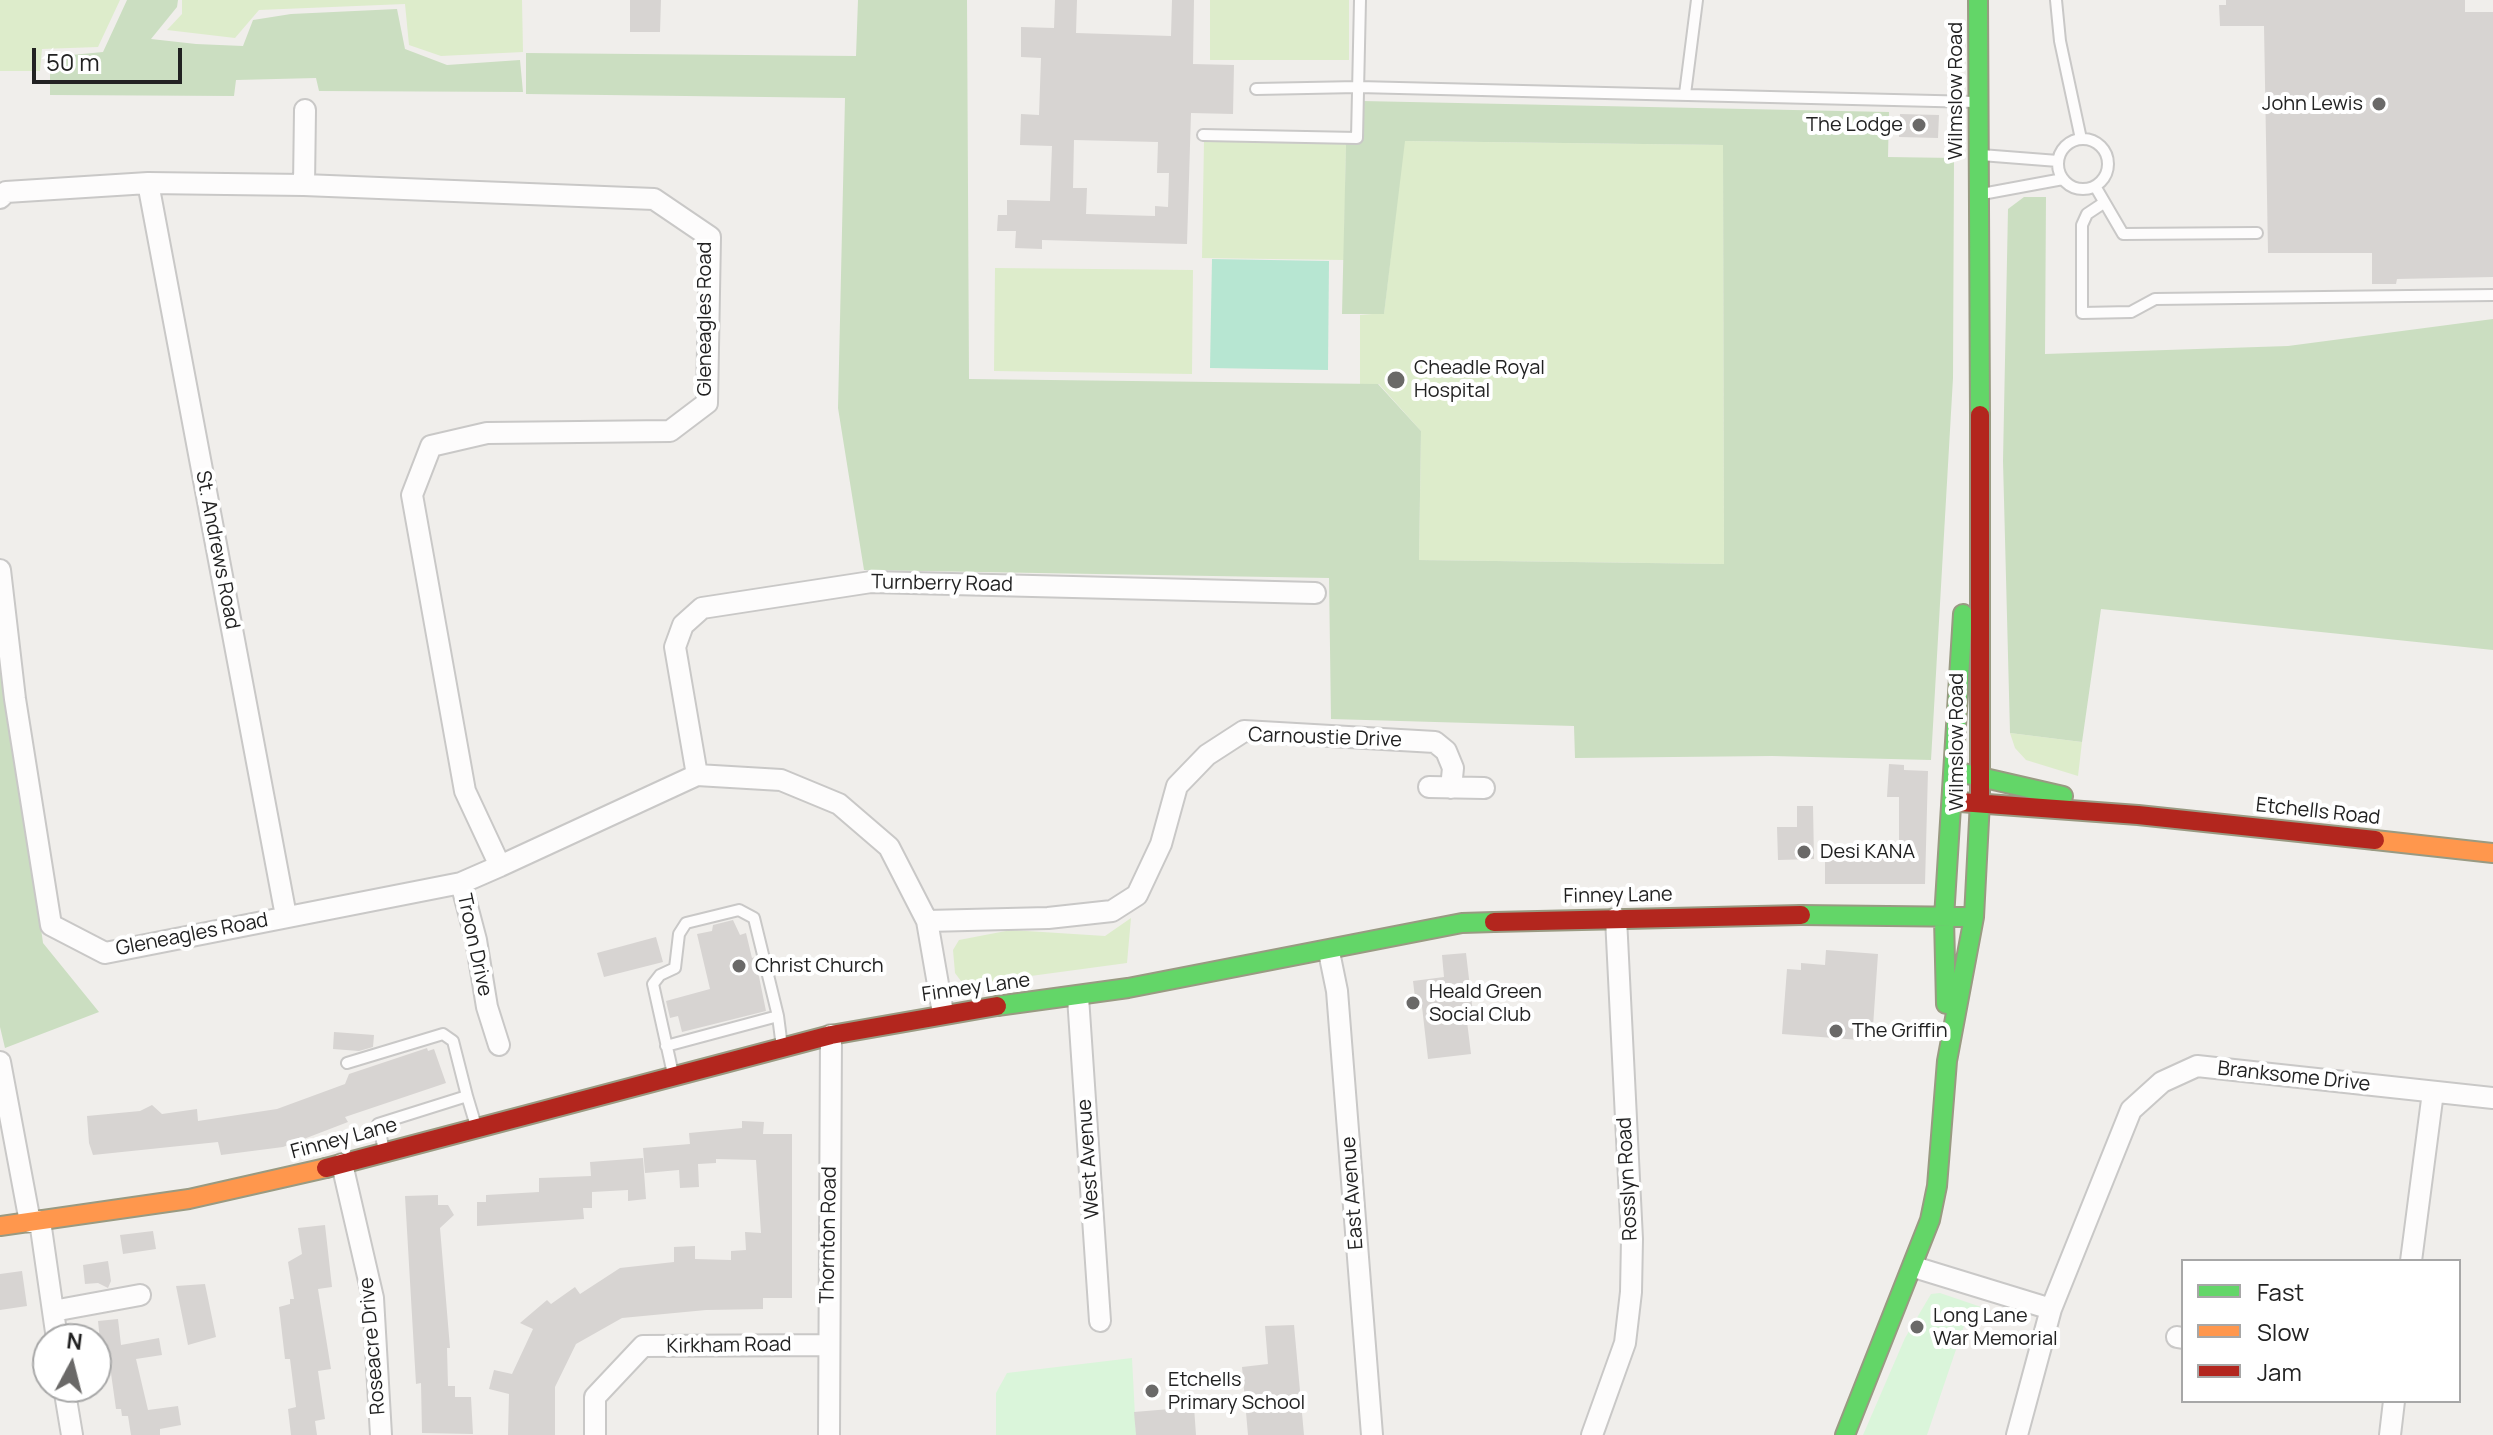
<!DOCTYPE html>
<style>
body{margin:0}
#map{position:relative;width:2493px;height:1435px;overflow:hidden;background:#f0eeeb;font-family:Manrope,sans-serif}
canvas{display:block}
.legend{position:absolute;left:2181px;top:1259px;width:280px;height:144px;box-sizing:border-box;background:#fff;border:2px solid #a7a7a7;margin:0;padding:10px 14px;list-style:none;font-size:24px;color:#222}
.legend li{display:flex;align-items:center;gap:16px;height:40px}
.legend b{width:40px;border:2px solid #a7a7a7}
.north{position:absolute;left:32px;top:1323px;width:80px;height:80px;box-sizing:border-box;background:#fff;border:2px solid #a7a7a7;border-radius:50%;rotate:7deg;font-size:22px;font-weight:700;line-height:32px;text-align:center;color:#222}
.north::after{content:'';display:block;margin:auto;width:28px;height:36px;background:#6a6968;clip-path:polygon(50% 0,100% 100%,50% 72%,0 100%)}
.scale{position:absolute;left:32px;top:48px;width:150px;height:36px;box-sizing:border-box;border:4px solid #222;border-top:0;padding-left:10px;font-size:24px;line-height:28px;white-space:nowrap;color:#222;-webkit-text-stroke:6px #fff;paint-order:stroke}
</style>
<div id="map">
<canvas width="2493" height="1435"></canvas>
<ul class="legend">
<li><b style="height:10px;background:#63d668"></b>Fast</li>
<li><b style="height:10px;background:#ff974d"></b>Slow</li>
<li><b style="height:10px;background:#b3261e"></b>Jam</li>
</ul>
<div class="north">N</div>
<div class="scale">50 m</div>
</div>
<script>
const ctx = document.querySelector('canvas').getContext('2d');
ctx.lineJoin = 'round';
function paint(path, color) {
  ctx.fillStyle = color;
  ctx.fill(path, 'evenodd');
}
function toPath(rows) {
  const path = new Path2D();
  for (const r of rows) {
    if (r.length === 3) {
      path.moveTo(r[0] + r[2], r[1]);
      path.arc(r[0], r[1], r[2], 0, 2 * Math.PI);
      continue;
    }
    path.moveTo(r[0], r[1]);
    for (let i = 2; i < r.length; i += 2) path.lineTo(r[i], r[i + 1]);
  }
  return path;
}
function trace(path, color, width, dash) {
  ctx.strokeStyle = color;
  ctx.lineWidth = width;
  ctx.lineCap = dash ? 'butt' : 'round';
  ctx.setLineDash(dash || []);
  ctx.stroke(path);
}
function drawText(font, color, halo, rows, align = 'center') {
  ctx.font = font + ' Manrope,sans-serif';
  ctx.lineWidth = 8;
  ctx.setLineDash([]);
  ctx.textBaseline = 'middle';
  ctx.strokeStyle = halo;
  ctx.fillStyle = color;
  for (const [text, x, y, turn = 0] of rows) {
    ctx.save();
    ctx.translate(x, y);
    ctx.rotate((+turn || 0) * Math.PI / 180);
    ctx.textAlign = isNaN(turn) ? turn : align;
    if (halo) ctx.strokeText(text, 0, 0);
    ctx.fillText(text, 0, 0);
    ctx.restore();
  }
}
const grass = toPath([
 [0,0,120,0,98,47,42,49,40,71,0,71],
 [182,0,522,0,523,52,441,56,409,45,405,4,259,10,235,38,167,30,182,14],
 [1210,0,1349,0,1349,60,1210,60],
 [1204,141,1346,144,1344,260,1202,258],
 [1404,141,1723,145,1724,564,1419,560,1421,431,1379,384,1360,384,1360,315,1384,313],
 [995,268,1193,270,1192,374,994,371],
 [2010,733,2082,742,2078,776,2026,760,2015,748],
 [1131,918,1127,963,964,985,955,973,953,950,959,940,1011,930,1105,936]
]);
const forest = toPath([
 [127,0,178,0,177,7,151,39,196,44,243,46,253,20,291,14,397,9,405,49,447,65,520,60,523,92,319,91,316,78,236,80,234,96,50,95,50,57,103,52],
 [858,0,967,0,969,379,1378,384,1421,431,1419,560,1724,564,1723,145,1405,141,1384,314,1342,314,1346,144,1359,139,1362,101,1889,112,1888,157,1954,158,1953,378,1931,760,1772,756,1575,758,1574,726,1331,719,1329,578,864,570,838,408,845,98,526,94,526,53,856,56],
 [2024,197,2046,197,2045,354,2288,346,2493,319,2493,650,2101,609,2082,742,2010,733,2003,461,2008,209],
 [0,628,43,943,99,1012,5,1048,0,1027]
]);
const park = toPath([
 [1940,1293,1990,1310,1966,1320,1927,1435,1863,1435,1905,1338,1931,1294],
 [1132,1358,1136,1435,996,1435,996,1393,1007,1373]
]);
const pitch = toPath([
 [1212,259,1329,261,1328,370,1210,368]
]);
const building = toPath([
 [630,0,661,0,660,32,630,32],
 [1055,0,1077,0,1076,33,1171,36,1172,0,1194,0,1193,64,1234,65,1233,114,1191,113,1187,244,1042,240,1042,249,1015,248,1016,231,997,231,998,215,1007,215,1007,200,1050,201,1052,146,1020,145,1021,114,1039,115,1041,58,1021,57,1021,27,1054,28],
 [1074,140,1158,142,1157,173,1169,173,1168,207,1155,206,1155,216,1086,214,1087,188,1073,188],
 [2226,0,2465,0,2465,12,2493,12,2493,277,2397,279,2396,284,2372,284,2372,253,2268,253,2264,26,2220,26,2219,5,2226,5],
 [1900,114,1939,115,1938,138,1899,137],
 [1889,764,1904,765,1904,770,1928,771,1925,884,1825,884,1825,846,1899,848,1899,797,1887,797],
 [1797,806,1813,806,1814,859,1778,860,1777,827,1797,827],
 [733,920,740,935,746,933,752,958,755,957,766,1011,682,1032,678,1016,670,1018,666,1001,710,989,697,934,712,931,713,925],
 [656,937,663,962,604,977,597,953],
 [1826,950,1878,954,1872,1041,1782,1034,1787,969,1801,970,1801,963,1825,965],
 [1466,953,1473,1013,1466,1013,1471,1054,1428,1059,1421,998,1415,998,1413,981,1444,977,1442,955],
 [334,1032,374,1035,373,1047,359,1051,333,1049],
 [427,1048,428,1051,434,1049,446,1083,345,1117,348,1122,283,1147,221,1155,218,1142,93,1155,89,1143,87,1116,140,1111,152,1105,162,1114,197,1109,198,1121,277,1109,345,1084,349,1074],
 [742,1121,764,1122,763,1134,792,1134,792,1298,763,1298,763,1309,706,1310,622,1318,576,1344,555,1387,555,1435,508,1435,509,1394,489,1389,494,1370,512,1374,533,1329,520,1323,547,1300,551,1304,575,1287,580,1294,620,1268,674,1262,674,1247,695,1246,695,1259,731,1260,731,1251,746,1250,745,1232,761,1233,756,1160,716,1159,716,1163,698,1164,699,1187,680,1188,679,1170,645,1173,643,1148,690,1144,689,1133,742,1128],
 [643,1158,646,1199,628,1201,628,1190,592,1192,592,1208,583,1208,584,1219,477,1226,477,1202,486,1202,486,1195,539,1192,539,1178,591,1176,590,1162],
 [438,1195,438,1205,448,1205,454,1215,440,1228,450,1348,447,1348,448,1386,455,1386,455,1397,471,1397,473,1434,422,1433,421,1383,416,1384,405,1196],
 [325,1225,332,1287,318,1289,331,1369,318,1371,325,1419,315,1421,317,1435,291,1435,288,1409,296,1407,290,1359,285,1359,279,1307,290,1304,290,1299,294,1299,288,1262,302,1254,298,1228],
 [153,1231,156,1249,123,1254,120,1235],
 [108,1261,111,1281,108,1288,98,1283,85,1284,83,1265],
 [22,1271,27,1306,0,1310,0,1274],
 [205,1284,216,1337,188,1345,176,1286],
 [118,1319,121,1345,159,1338,162,1355,136,1359,148,1410,178,1406,181,1425,160,1429,160,1435,131,1435,128,1416,122,1416,121,1409,116,1409,109,1359,102,1360,98,1321],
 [1294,1325,1304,1435,1248,1435,1242,1367,1268,1364,1265,1326],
 [1194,1407,1196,1435,1136,1435,1134,1412]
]);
const lane = toPath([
 [2056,0,2060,41,2081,139],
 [1256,89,1358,87,1976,102],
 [1685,94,1697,0],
 [1203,135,1357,138,1360,0],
 [2083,164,25],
 [1981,155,2058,161],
 [2095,186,2123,234,2257,233],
 [1982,194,2063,179],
 [2102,204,2087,214,2082,225,2082,313,2131,312,2155,299,2493,295],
 [666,1046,778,1016],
 [347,1063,443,1034,453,1041,467,1096],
 [673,1074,653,984,660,975,675,968,679,934,686,923,739,910,754,918,778,1016,782,1047],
 [384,1150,378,1124,467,1096,476,1126]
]);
const street = toPath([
 [148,183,286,916],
 [304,185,305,110],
 [0,198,6,192,148,183,304,185,654,199,710,237,707,403,670,431,487,433,431,446,412,495,465,791,500,866,461,883,105,953,51,925,15,699,0,570],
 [697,775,675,647,683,625,702,608,871,582,1315,593],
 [1429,787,1484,788],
 [500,866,697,775,781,780,839,804,889,847,927,921,943,1013],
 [461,883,476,940,487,1007,499,1045],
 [927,921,1048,918,1112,911,1137,895,1161,844,1177,786,1207,755,1244,731,1435,742,1446,751,1453,768,1451,788],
 [1329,952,1337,991,1372,1435],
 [1078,997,1100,1321],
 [0,1062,30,1222],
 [342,1164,373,1298,381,1435],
 [40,1221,57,1339],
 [2411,1261,2433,1092],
 [1914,1267,2051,1309,2017,1435],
 [2051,1309,2131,1110,2162,1082,2197,1066,2493,1098],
 [53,1311,140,1295],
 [2177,1337,2183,1338],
 [64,1387,72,1435],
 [595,1435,595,1397,643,1346,827,1345],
 [829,1435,831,1035],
 [1592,1435,1625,1343,1631,1292,1632,1239,1616,918],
 [2390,1435,2394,1401]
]);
const fast = toPath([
 [1978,0,1980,415],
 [1963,773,2063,796],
 [1801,915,1974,917],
 [1946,1004,1944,918,1963,614],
 [997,1006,1128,988,1462,923,1494,922],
 [1845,1435,1930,1220,1937,1186,1947,1061,1974,917,1980,801]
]);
const slow = toPath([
 [2375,840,2493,853],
 [0,1226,189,1199,326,1168]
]);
const jam = toPath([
 [1980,415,1980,801],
 [1960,802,2138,815,2375,840],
 [1494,922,1801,915],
 [326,1168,831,1035,997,1006]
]);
const markers = [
 [2379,104,8,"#6a6968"],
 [1919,125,8,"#6a6968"],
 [1396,380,10,"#6a6968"],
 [1804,852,8,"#6a6968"],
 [739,966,8,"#6a6968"],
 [1413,1003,8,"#6a6968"],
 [1836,1031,8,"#6a6968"],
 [1917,1327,8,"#6a6968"],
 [1152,1391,8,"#6a6968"]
];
const streetNames = [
 ["Wilmslow Road",1956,91,-90],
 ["Gleneagles Road",705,319,-90],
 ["St. Andrews Road",217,550,79],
 ["Turnberry Road",942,584,1],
 ["Carnoustie Drive",1325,738,2],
 ["Wilmslow Road",1957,742,-90],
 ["Etchells Road",2318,812,6],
 ["Finney Lane",1618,896,-1],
 ["Gleneagles Road",192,935,-11],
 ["Troon Drive",474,945,78],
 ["Finney Lane",976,988,-8],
 ["Branksome Drive",2294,1077,6],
 ["Finney Lane",344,1139,-15],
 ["West Avenue",1089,1159,-94],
 ["Rosslyn Road",1628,1179,-93],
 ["East Avenue",1353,1193,-94],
 ["Thornton Road",829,1235,-89],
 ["Roseacre Drive",373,1346,-95],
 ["Kirkham Road",729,1346,-1]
];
const poiNames = [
 ["John Lewis",2363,104,"right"],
 ["The Lodge",1903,125,"right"],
 ["Cheadle Royal",1414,368],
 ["Hospital",1414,391],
 ["Desi KANA",1820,852],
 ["Christ Church",755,966],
 ["Heald Green",1429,992],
 ["Social Club",1429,1015],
 ["The Griffin",1852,1031],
 ["Long Lane",1933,1316],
 ["War Memorial",1933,1339],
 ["Etchells",1168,1380],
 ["Primary School",1168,1403]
];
paint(grass, '#ddeccb');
paint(forest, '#cbdec1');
paint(park, '#daf5da');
paint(pitch, '#b7e6d2');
paint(building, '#d7d4d2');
trace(lane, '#c9c8c7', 14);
trace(street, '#c9c8c7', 24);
trace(fast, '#999a82', 22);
trace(slow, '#999a82', 22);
trace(jam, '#999a82', 22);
trace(lane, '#fdfcfc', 10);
trace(street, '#fdfcfc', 20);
trace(fast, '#63d668', 18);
trace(slow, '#ff974d', 18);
trace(jam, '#b3261e', 18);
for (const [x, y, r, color] of markers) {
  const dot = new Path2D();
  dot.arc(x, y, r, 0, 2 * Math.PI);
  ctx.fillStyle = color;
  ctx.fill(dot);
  trace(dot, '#fff', 3);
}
drawText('20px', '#222', '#fff', streetNames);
drawText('20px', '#222', '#fff', poiNames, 'left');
</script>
